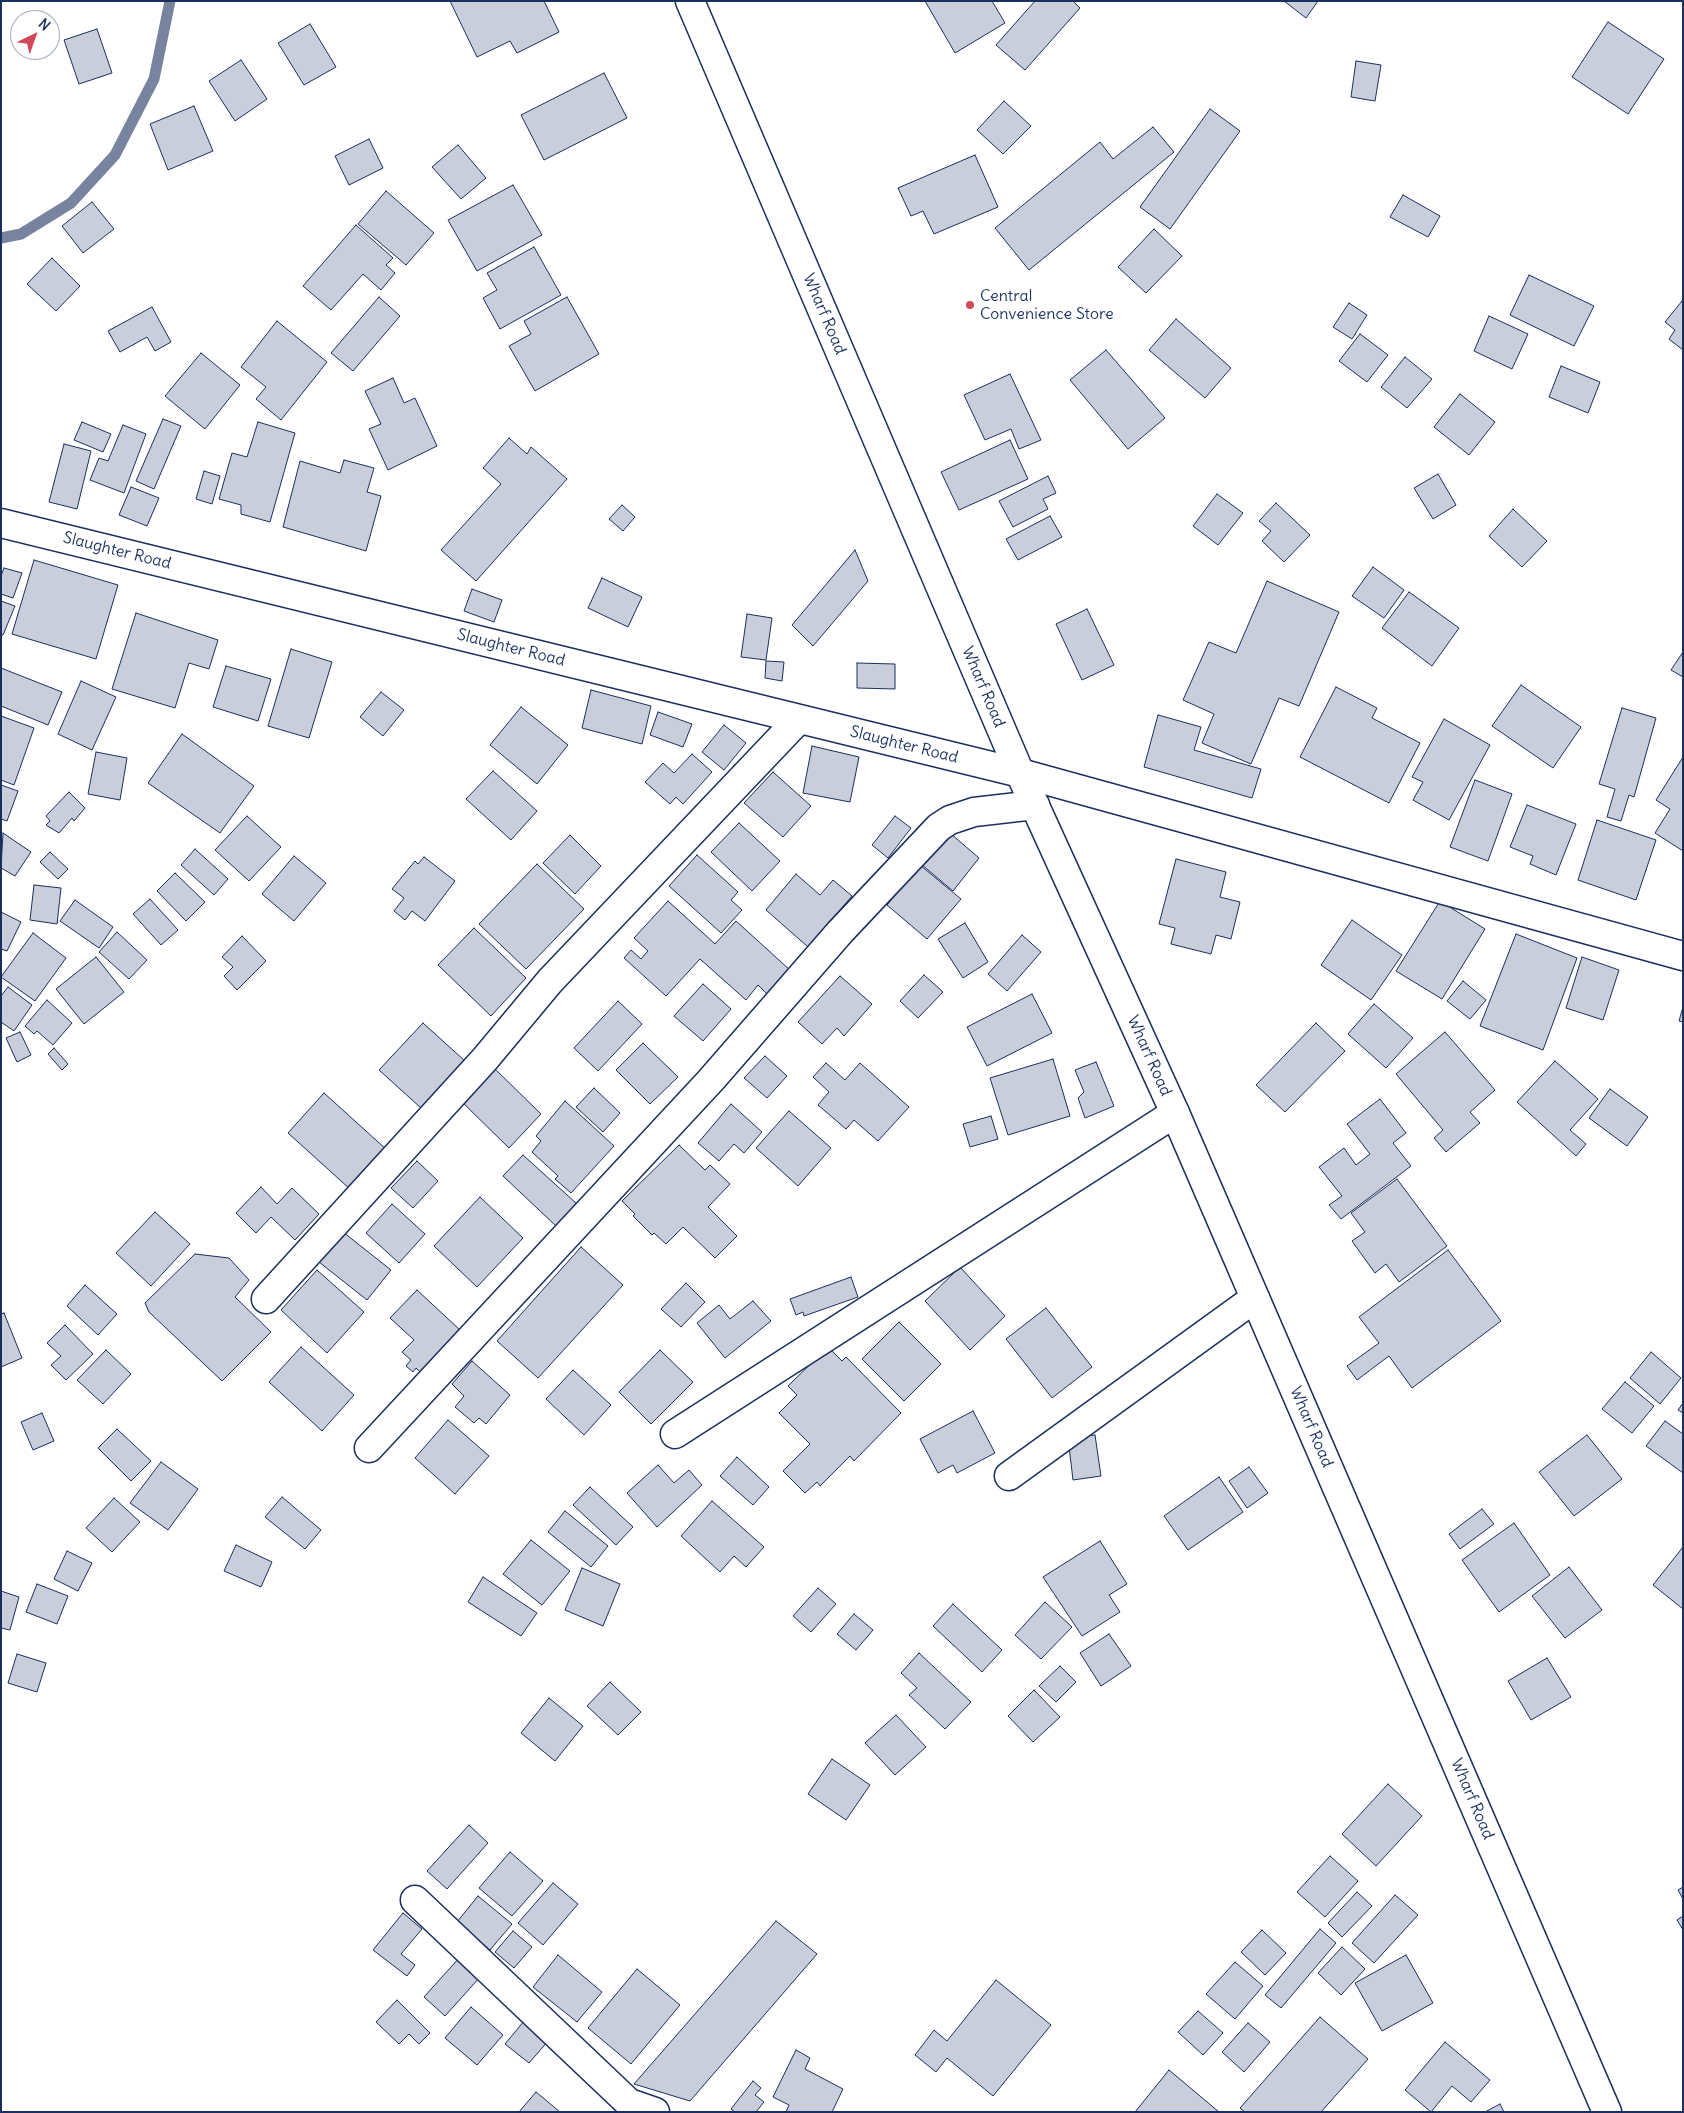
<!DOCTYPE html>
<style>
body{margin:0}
#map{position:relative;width:1684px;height:2113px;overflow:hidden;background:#fff;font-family:Delius,sans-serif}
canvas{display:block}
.frame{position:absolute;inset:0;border:2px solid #1b2f5e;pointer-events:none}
.north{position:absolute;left:10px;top:10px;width:50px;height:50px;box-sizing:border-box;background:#fff;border:1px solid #a4acbf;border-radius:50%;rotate:42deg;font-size:14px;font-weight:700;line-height:20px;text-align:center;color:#1b2f5e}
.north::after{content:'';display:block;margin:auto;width:18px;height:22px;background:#d1495b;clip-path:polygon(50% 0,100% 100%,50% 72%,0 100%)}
</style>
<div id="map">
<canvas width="1684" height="2113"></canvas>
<div class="frame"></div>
<div class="north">N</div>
</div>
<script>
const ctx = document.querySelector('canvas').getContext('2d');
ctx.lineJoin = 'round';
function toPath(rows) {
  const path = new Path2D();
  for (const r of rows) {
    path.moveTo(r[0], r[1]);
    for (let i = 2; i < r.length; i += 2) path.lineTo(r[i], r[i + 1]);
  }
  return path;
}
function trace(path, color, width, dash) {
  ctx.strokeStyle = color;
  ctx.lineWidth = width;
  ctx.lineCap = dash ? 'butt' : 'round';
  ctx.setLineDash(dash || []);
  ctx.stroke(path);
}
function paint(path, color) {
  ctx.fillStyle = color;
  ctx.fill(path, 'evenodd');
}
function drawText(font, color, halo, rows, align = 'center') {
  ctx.font = font + ' Delius,sans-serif';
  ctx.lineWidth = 4;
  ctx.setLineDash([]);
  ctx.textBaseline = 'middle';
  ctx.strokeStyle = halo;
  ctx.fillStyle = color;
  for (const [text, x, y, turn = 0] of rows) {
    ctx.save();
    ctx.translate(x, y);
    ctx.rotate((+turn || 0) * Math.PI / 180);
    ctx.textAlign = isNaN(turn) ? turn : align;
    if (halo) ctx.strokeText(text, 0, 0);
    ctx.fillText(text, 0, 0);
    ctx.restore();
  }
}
const stream = toPath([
 [1,238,21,234,71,203,115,155,154,79,170,1]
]);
const building = toPath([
 [450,1,544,1,559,32,517,53,510,41,477,57,450,1],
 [925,1,992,1,1005,23,955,53,925,1],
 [1035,1,1073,1,1080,8,1025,70,996,45,1035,1],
 [1284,1,1318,1,1306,18,1284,1],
 [1608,22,1664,59,1628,114,1572,77,1608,22],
 [310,24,336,67,304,85,278,43,310,24],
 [97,29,112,73,79,84,64,40,97,29],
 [241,60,267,99,235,121,209,81,241,60],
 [1356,61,1381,65,1375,101,1351,97,1356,61],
 [604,73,627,118,544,160,521,115,604,73],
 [1004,101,1031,126,1003,154,977,130,1004,101],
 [194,106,213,151,168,170,150,124,194,106],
 [1210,109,1240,131,1170,229,1140,207,1210,109],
 [1153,127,1174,152,1029,270,995,228,1100,142,1113,159,1153,127],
 [369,139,383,168,349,185,335,156,369,139],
 [458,145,486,178,461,199,432,167,458,145],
 [975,155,998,207,934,234,923,211,911,216,898,188,975,155],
 [513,185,542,235,477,271,448,220,513,185],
 [386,191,434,233,406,265,358,224,386,191],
 [1403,195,1440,216,1428,237,1390,217,1403,195],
 [92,202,114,229,83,253,62,226,92,202],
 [356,225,393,258,386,265,395,273,381,290,363,274,331,310,303,286,356,225],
 [1154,229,1182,256,1146,293,1118,267,1154,229],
 [534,247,561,295,500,329,483,298,497,290,487,273,534,247],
 [52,258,80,286,56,311,27,284,52,258],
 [1529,275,1594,306,1574,346,1510,315,1529,275],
 [379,297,400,316,353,371,331,353,379,297],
 [567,297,599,354,535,391,509,346,531,334,524,321,567,297],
 [1682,301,1683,301,1683,350,1669,339,1675,330,1665,322,1682,301],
 [1349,303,1367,315,1352,339,1333,327,1349,303],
 [152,307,171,342,155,351,147,337,120,352,108,331,152,307],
 [1489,316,1528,334,1512,369,1474,351,1489,316],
 [1176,319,1231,368,1205,398,1149,350,1176,319],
 [277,321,327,362,281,420,256,399,266,387,241,367,277,321],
 [1360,334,1388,355,1367,382,1339,361,1360,334],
 [1106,350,1165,418,1128,449,1070,380,1106,350],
 [201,353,240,385,205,429,165,396,201,353],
 [1405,357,1432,379,1407,408,1381,387,1405,357],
 [1561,366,1600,382,1588,413,1549,397,1561,366],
 [1010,374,1041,440,1019,449,1011,429,985,440,964,395,1010,374],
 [393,378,404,403,415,398,437,446,388,470,369,429,381,424,365,391,393,378],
 [1460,394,1495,422,1469,455,1434,427,1460,394],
 [163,419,181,426,154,489,136,481,163,419],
 [82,422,111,434,103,452,74,440,82,422],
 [258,422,295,433,270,522,241,514,241,505,219,499,232,453,247,457,258,422],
 [123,425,146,434,124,493,90,480,99,458,108,461,123,425],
 [509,438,527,454,531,447,567,479,476,581,441,550,501,484,483,468,509,438],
 [1010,440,1028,479,959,510,941,472,1010,440],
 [64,444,91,451,77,509,49,502,64,444],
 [344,460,374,468,367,492,381,496,366,551,283,527,300,461,340,473,344,460],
 [204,471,220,476,212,504,196,499,204,471],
 [1438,474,1456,505,1433,519,1414,488,1438,474],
 [1048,476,1056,493,1043,499,1048,509,1013,527,999,501,1048,476],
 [131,487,159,498,147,526,119,515,131,487],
 [1217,494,1243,513,1218,545,1193,526,1217,494],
 [1276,503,1310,535,1284,562,1262,541,1271,531,1259,521,1276,503],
 [622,505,635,517,623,531,609,519,622,505],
 [1513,509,1547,541,1522,567,1489,536,1513,509],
 [1050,516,1062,537,1018,560,1006,539,1050,516],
 [855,550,868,581,813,646,792,625,855,550],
 [34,560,118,585,96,659,12,634,34,560],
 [1373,567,1404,590,1384,618,1352,596,1373,567],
 [4,568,22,573,13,598,1,594,1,576,4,568],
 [602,578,642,597,628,627,588,608,602,578],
 [1267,581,1339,612,1299,706,1279,698,1251,764,1202,743,1214,714,1183,700,1209,642,1236,653,1267,581],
 [472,589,502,600,494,622,464,611,472,589],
 [1409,592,1459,628,1432,666,1382,628,1409,592],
 [1,601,15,606,3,635,1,635,1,601],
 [1087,609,1114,665,1082,680,1056,624,1087,609],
 [136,613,218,640,209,669,189,663,175,708,112,689,136,613],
 [747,614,772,618,766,660,741,657,747,614],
 [291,649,332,662,309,738,268,726,291,649],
 [1683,652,1683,677,1671,670,1683,652],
 [766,661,784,662,782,681,765,678,766,661],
 [857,663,895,664,895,689,857,688,857,663],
 [226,666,271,679,258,721,213,707,226,666],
 [1,668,62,692,48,725,1,706,1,668],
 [81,681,116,697,92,750,58,734,81,681],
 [1521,685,1581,727,1553,768,1492,726,1521,685],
 [1336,687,1377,708,1372,718,1420,743,1389,803,1300,757,1336,687],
 [591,690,651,706,642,744,582,728,591,690],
 [381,692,404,710,383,736,360,717,381,692],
 [521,707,568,745,537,784,490,745,521,707],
 [1622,708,1656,718,1634,797,1629,795,1621,821,1607,817,1615,789,1599,784,1622,708],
 [658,712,692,724,683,747,650,735,658,712],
 [1158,715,1201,727,1194,750,1261,769,1252,798,1144,767,1158,715],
 [1,716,34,728,14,785,1,780,1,716],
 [1444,719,1490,745,1449,820,1413,800,1423,782,1412,777,1444,719],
 [724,725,746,743,724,770,702,752,724,725],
 [182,734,254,786,220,833,148,783,182,734],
 [812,746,859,757,850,802,803,793,812,746],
 [96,752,127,758,120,800,88,794,96,752],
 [692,754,712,772,683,804,676,797,670,804,645,782,663,763,674,773,692,754],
 [1683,757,1683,851,1655,833,1670,809,1656,800,1683,757],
 [493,771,537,811,511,840,466,799,493,771],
 [773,772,811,806,783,837,744,803,773,772],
 [1475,780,1512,794,1488,861,1450,847,1475,780],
 [1,785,18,791,7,821,1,819,1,785],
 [69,792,85,808,74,821,72,818,59,833,46,825,50,821,46,816,69,792],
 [1527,805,1576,824,1556,875,1530,864,1533,856,1510,847,1527,805],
 [247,816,281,847,249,881,215,850,247,816],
 [895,816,911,828,888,858,872,845,895,816],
 [1597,820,1656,840,1636,900,1578,880,1597,820],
 [739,823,780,861,752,891,711,852,739,823],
 [943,827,979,858,953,891,915,859,943,827],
 [3,833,31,852,15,876,1,868,3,833],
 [570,835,601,866,575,894,543,863,570,835],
 [195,849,228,879,214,895,181,865,195,849],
 [50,852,68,869,58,879,40,862,50,852],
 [697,855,738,892,731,900,742,910,721,933,669,886,697,855],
 [294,856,326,883,294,921,262,894,294,856],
 [424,857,455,881,425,921,412,911,405,920,394,911,404,898,392,889,415,861,418,864,424,857],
 [1176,859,1226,872,1220,897,1240,902,1231,939,1216,935,1211,954,1171,944,1175,928,1159,924,1176,859],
 [537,864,584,909,526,969,479,924,537,864],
 [920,865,961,899,927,939,887,905,920,865],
 [175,873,205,902,186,921,157,891,175,873],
 [796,874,820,895,833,880,852,896,808,947,766,910,796,874],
 [34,885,61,888,57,924,30,920,34,885],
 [150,899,178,930,161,945,133,914,150,899],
 [75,900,113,927,99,948,60,921,75,900],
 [668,901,715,944,736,921,790,970,767,994,758,985,746,1000,700,959,666,996,624,958,631,950,641,959,648,951,634,938,668,901],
 [1440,901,1485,929,1442,999,1396,971,1440,901],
 [1,912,21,922,7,951,1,949,1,912],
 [1352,920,1402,955,1371,1000,1321,965,1352,920],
 [965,923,988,962,963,978,938,939,965,923],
 [474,928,526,978,491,1016,438,965,474,928],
 [117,932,147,960,129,979,99,952,117,932],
 [33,933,66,958,35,1001,1,977,33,933],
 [1516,934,1577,958,1543,1050,1480,1026,1516,934],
 [1022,935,1041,952,1007,991,988,974,1022,935],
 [242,936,266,961,237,990,224,976,233,967,222,957,242,936],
 [96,957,124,992,84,1024,56,989,96,957],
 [1582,957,1619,970,1603,1020,1566,1008,1582,957],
 [924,975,943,992,918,1018,900,1001,924,975],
 [840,976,872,1004,844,1036,837,1028,822,1044,798,1022,840,976],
 [1463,981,1486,1000,1470,1019,1447,1001,1463,981],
 [703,984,731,1009,703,1041,674,1016,703,984],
 [8,987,32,1005,14,1031,1,1022,1,996,8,987],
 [1032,994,1052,1033,987,1066,967,1027,1032,994],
 [47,1000,72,1023,53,1045,37,1031,34,1034,25,1026,47,1000],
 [618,1001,642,1024,598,1071,574,1048,618,1001],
 [1374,1004,1413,1038,1386,1068,1348,1034,1374,1004],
 [1683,1007,1683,1022,1679,1021,1683,1007],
 [423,1023,465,1061,421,1108,379,1070,423,1023],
 [1316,1023,1345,1051,1285,1112,1256,1085,1316,1023],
 [20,1032,31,1055,17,1062,6,1038,20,1032],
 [1445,1032,1495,1090,1470,1112,1480,1123,1446,1152,1434,1138,1443,1130,1396,1074,1445,1032],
 [643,1043,678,1077,650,1104,616,1070,643,1043],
 [54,1048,68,1064,62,1070,48,1054,54,1048],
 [765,1056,787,1076,767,1098,744,1078,765,1056],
 [1053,1059,1070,1116,1008,1135,990,1078,1053,1059],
 [1555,1061,1598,1099,1570,1130,1586,1144,1576,1156,1517,1102,1555,1061],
 [1096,1062,1114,1106,1085,1118,1078,1098,1084,1092,1075,1070,1096,1062],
 [826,1063,845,1080,860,1063,909,1107,878,1141,854,1120,846,1129,818,1105,829,1092,813,1077,826,1063],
 [492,1066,541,1114,509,1148,460,1100,492,1066],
 [594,1088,620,1113,603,1132,576,1107,594,1088],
 [1610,1089,1648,1117,1627,1146,1589,1118,1610,1089],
 [324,1093,387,1150,351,1190,288,1133,324,1093],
 [1380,1099,1406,1133,1393,1143,1411,1166,1341,1219,1329,1205,1342,1196,1319,1167,1344,1148,1356,1165,1370,1154,1347,1124,1380,1099],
 [565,1101,614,1146,571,1193,555,1179,558,1176,532,1152,541,1141,536,1136,565,1101],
 [731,1104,762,1132,744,1153,734,1144,719,1161,698,1143,731,1104],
 [789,1111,831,1148,798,1186,756,1148,789,1111],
 [991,1116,998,1139,970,1147,963,1124,991,1116],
 [679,1145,705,1170,710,1165,730,1184,708,1207,737,1236,715,1258,683,1227,666,1244,654,1233,652,1235,633,1216,635,1214,622,1201,679,1145],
 [523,1155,577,1204,556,1226,503,1176,523,1155],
 [417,1161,438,1181,413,1208,391,1188,417,1161],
 [1397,1179,1447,1246,1399,1282,1386,1264,1375,1273,1352,1241,1365,1232,1351,1213,1397,1179],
 [261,1187,277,1204,292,1188,319,1214,295,1240,271,1217,256,1233,236,1213,261,1187],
 [480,1197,523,1238,477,1287,434,1246,480,1197],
 [392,1204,425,1234,399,1263,366,1233,392,1204],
 [155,1212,190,1244,151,1286,116,1253,155,1212],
 [343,1232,391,1270,367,1300,319,1262,343,1232],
 [581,1247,623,1285,538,1378,497,1341,581,1247],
 [1448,1250,1501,1321,1412,1388,1389,1356,1357,1380,1347,1366,1379,1343,1359,1317,1448,1250],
 [195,1254,229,1258,249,1280,235,1297,271,1332,222,1381,149,1312,145,1303,195,1254],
 [960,1267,1005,1316,970,1350,925,1301,960,1267],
 [317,1270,364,1312,327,1353,281,1310,317,1270],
 [851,1277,858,1297,804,1316,803,1312,796,1315,790,1299,851,1277],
 [686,1283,705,1302,681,1327,661,1309,686,1283],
 [85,1285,117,1314,98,1335,67,1306,85,1285],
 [417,1290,460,1330,420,1372,416,1368,413,1372,406,1366,411,1360,402,1352,414,1340,390,1318,417,1290],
 [753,1301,771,1321,725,1358,697,1323,719,1305,730,1319,753,1301],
 [1046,1308,1092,1367,1052,1398,1006,1339,1046,1308],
 [4,1313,22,1358,1,1367,1,1314,4,1313],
 [899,1322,941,1364,904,1401,862,1359,899,1322],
 [65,1325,93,1354,66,1380,51,1365,61,1356,47,1343,65,1325],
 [301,1347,354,1395,322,1431,269,1382,301,1347],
 [828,1347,842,1361,846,1357,901,1413,854,1461,850,1456,820,1486,817,1482,805,1493,783,1471,810,1444,779,1413,797,1395,788,1386,828,1347],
 [106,1350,131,1374,103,1404,77,1380,106,1350],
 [660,1350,693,1382,651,1424,619,1392,660,1350],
 [1651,1352,1681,1378,1660,1404,1630,1378,1651,1352],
 [472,1361,510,1395,486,1424,479,1418,474,1423,455,1407,464,1396,452,1384,472,1361],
 [573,1370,611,1405,584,1435,546,1399,573,1370],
 [1625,1382,1654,1406,1632,1433,1602,1409,1625,1382],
 [1683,1403,1683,1413,1678,1410,1683,1403],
 [973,1411,995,1453,957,1473,953,1465,938,1473,920,1439,973,1411],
 [42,1413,54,1441,33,1450,21,1422,42,1413],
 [448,1420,489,1456,455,1494,415,1458,448,1420],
 [1665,1421,1683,1434,1683,1473,1646,1446,1665,1421],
 [117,1429,151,1461,131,1481,98,1448,117,1429],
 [1095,1435,1101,1476,1073,1480,1068,1438,1095,1435],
 [1587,1435,1622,1479,1574,1516,1539,1472,1587,1435],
 [737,1457,769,1487,753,1505,720,1476,737,1457],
 [161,1462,198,1489,168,1530,130,1503,161,1462],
 [658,1465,674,1483,689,1470,702,1485,657,1527,627,1493,658,1465],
 [1249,1467,1268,1493,1247,1508,1229,1481,1249,1467],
 [1219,1477,1243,1512,1188,1550,1164,1516,1219,1477],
 [590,1487,633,1527,616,1545,573,1505,590,1487],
 [282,1497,321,1530,305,1549,265,1517,282,1497],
 [114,1498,140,1522,112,1552,86,1528,114,1498],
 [712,1501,764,1547,746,1567,734,1556,720,1572,681,1536,712,1501],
 [1482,1509,1494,1524,1460,1549,1449,1534,1482,1509],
 [565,1511,608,1546,591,1567,548,1532,565,1511],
 [1514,1523,1550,1575,1499,1612,1462,1560,1514,1523],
 [531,1540,570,1571,542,1605,503,1574,531,1540],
 [1100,1541,1127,1584,1109,1595,1120,1612,1082,1636,1043,1577,1100,1541],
 [236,1545,272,1562,261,1587,224,1571,236,1545],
 [1683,1547,1683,1609,1653,1585,1683,1547],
 [67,1551,92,1563,78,1591,54,1579,67,1551],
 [1569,1567,1602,1610,1565,1638,1532,1596,1569,1567],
 [582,1568,620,1584,603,1626,565,1610,582,1568],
 [483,1577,537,1613,521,1636,468,1602,483,1577],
 [37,1584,68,1596,57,1624,26,1612,37,1584],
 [818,1588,836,1604,811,1632,793,1616,818,1588],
 [1,1591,19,1597,10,1630,1,1628,1,1591],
 [1045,1602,1072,1627,1041,1659,1015,1635,1045,1602],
 [953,1604,1002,1650,982,1672,933,1626,953,1604],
 [854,1614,873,1630,856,1650,837,1634,854,1614],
 [1109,1634,1131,1666,1101,1686,1080,1653,1109,1634],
 [919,1653,971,1702,945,1729,909,1695,917,1688,901,1673,919,1653],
 [17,1654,46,1663,37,1692,8,1683,17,1654],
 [1547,1658,1571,1697,1531,1720,1508,1681,1547,1658],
 [1060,1666,1076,1682,1056,1702,1039,1686,1060,1666],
 [610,1682,641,1712,618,1735,587,1706,610,1682],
 [1034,1690,1060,1717,1033,1742,1008,1716,1034,1690],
 [549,1698,583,1726,555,1761,521,1733,549,1698],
 [896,1715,926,1747,895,1775,865,1743,896,1715],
 [832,1759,870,1785,846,1820,808,1794,832,1759],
 [1388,1784,1422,1816,1376,1866,1342,1834,1388,1784],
 [469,1825,488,1843,447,1889,427,1871,469,1825],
 [510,1852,543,1881,512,1916,479,1888,510,1852],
 [1330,1856,1358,1881,1325,1917,1297,1892,1330,1856],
 [553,1883,578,1904,543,1945,518,1923,553,1883],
 [1683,1887,1683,1899,1678,1890,1683,1887],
 [1357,1892,1372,1906,1342,1937,1328,1923,1357,1892],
 [1395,1895,1418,1915,1374,1963,1352,1943,1395,1895],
 [478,1896,512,1924,490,1950,457,1922,478,1896],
 [403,1913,422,1929,401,1954,415,1965,407,1976,373,1950,403,1913],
 [1683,1916,1683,1930,1677,1920,1683,1916],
 [776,1921,817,1954,690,2101,634,2084,776,1921],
 [1320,1929,1336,1943,1281,2008,1265,1995,1320,1929],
 [1262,1930,1286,1953,1265,1975,1241,1952,1262,1930],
 [513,1931,532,1947,514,1968,495,1952,513,1931],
 [1342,1947,1365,1969,1341,1995,1318,1973,1342,1947],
 [558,1955,602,1992,577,2022,533,1987,558,1955],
 [1406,1955,1433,2003,1382,2031,1355,1983,1406,1955],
 [460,1957,481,1976,445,2016,424,1997,460,1957],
 [1235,1962,1263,1986,1235,2019,1206,1994,1235,1962],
 [637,1969,680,2005,631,2064,588,2028,637,1969],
 [996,1980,1051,2025,993,2096,947,2058,936,2072,915,2055,934,2030,947,2041,996,1980],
 [397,2000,430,2033,419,2044,409,2034,399,2044,376,2022,397,2000],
 [471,2007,503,2035,477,2065,445,2038,471,2007],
 [1198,2011,1223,2033,1203,2055,1178,2032,1198,2011],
 [1320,2017,1368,2059,1321,2112,1245,2112,1240,2108,1320,2017],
 [525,2020,549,2040,529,2063,505,2044,525,2020],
 [1248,2023,1270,2042,1244,2072,1222,2052,1248,2023],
 [1445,2042,1490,2080,1471,2102,1452,2086,1431,2112,1405,2090,1445,2042],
 [796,2050,810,2058,805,2069,843,2089,832,2112,786,2112,789,2105,773,2097,796,2050],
 [1169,2070,1219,2112,1135,2112,1169,2070],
 [753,2081,761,2088,755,2095,764,2102,756,2112,735,2112,731,2109,753,2081],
 [536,2092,560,2112,519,2112,536,2092],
 [1500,2104,1504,2112,1485,2112,1500,2104]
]);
const minor = toPath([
 [1,523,1020,773,1683,956],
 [266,1299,485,1059,550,981,799,719],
 [675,1434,1175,1113],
 [369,1448,711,1080,840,932,939,827,950,820,974,812,1035,805],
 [1009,1476,1255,1298],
 [415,1900,629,2103,655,2112]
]);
const major = toPath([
 [690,1,1020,773,1175,1113,1607,2112]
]);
const markers = [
 [970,305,5,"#d1495b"]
];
const poiNames = [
 ["Central",980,296],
 ["Convenience Store",980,314]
];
const streetNames = [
 ["Wharf Road",824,314,67],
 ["Slaughter Road",117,551,14],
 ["Slaughter Road",511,648,14],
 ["Wharf Road",983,687,67],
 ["Slaughter Road",904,745,14],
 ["Wharf Road",1149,1056,66],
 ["Wharf Road",1311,1427,67],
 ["Wharf Road",1472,1799,67]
];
trace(stream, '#77839f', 11);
paint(building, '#caceda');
trace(building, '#1b2f5e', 1);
trace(minor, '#1b2f5e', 31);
trace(major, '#1b2f5e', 31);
trace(minor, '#fff', 28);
trace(major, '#fff', 28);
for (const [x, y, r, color] of markers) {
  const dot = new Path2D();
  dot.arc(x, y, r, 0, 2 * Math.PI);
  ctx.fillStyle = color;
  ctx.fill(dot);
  trace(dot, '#fff', 2);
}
drawText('16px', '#1b2f5e', '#fff', poiNames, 'left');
drawText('16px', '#1b2f5e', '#fff', streetNames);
</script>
